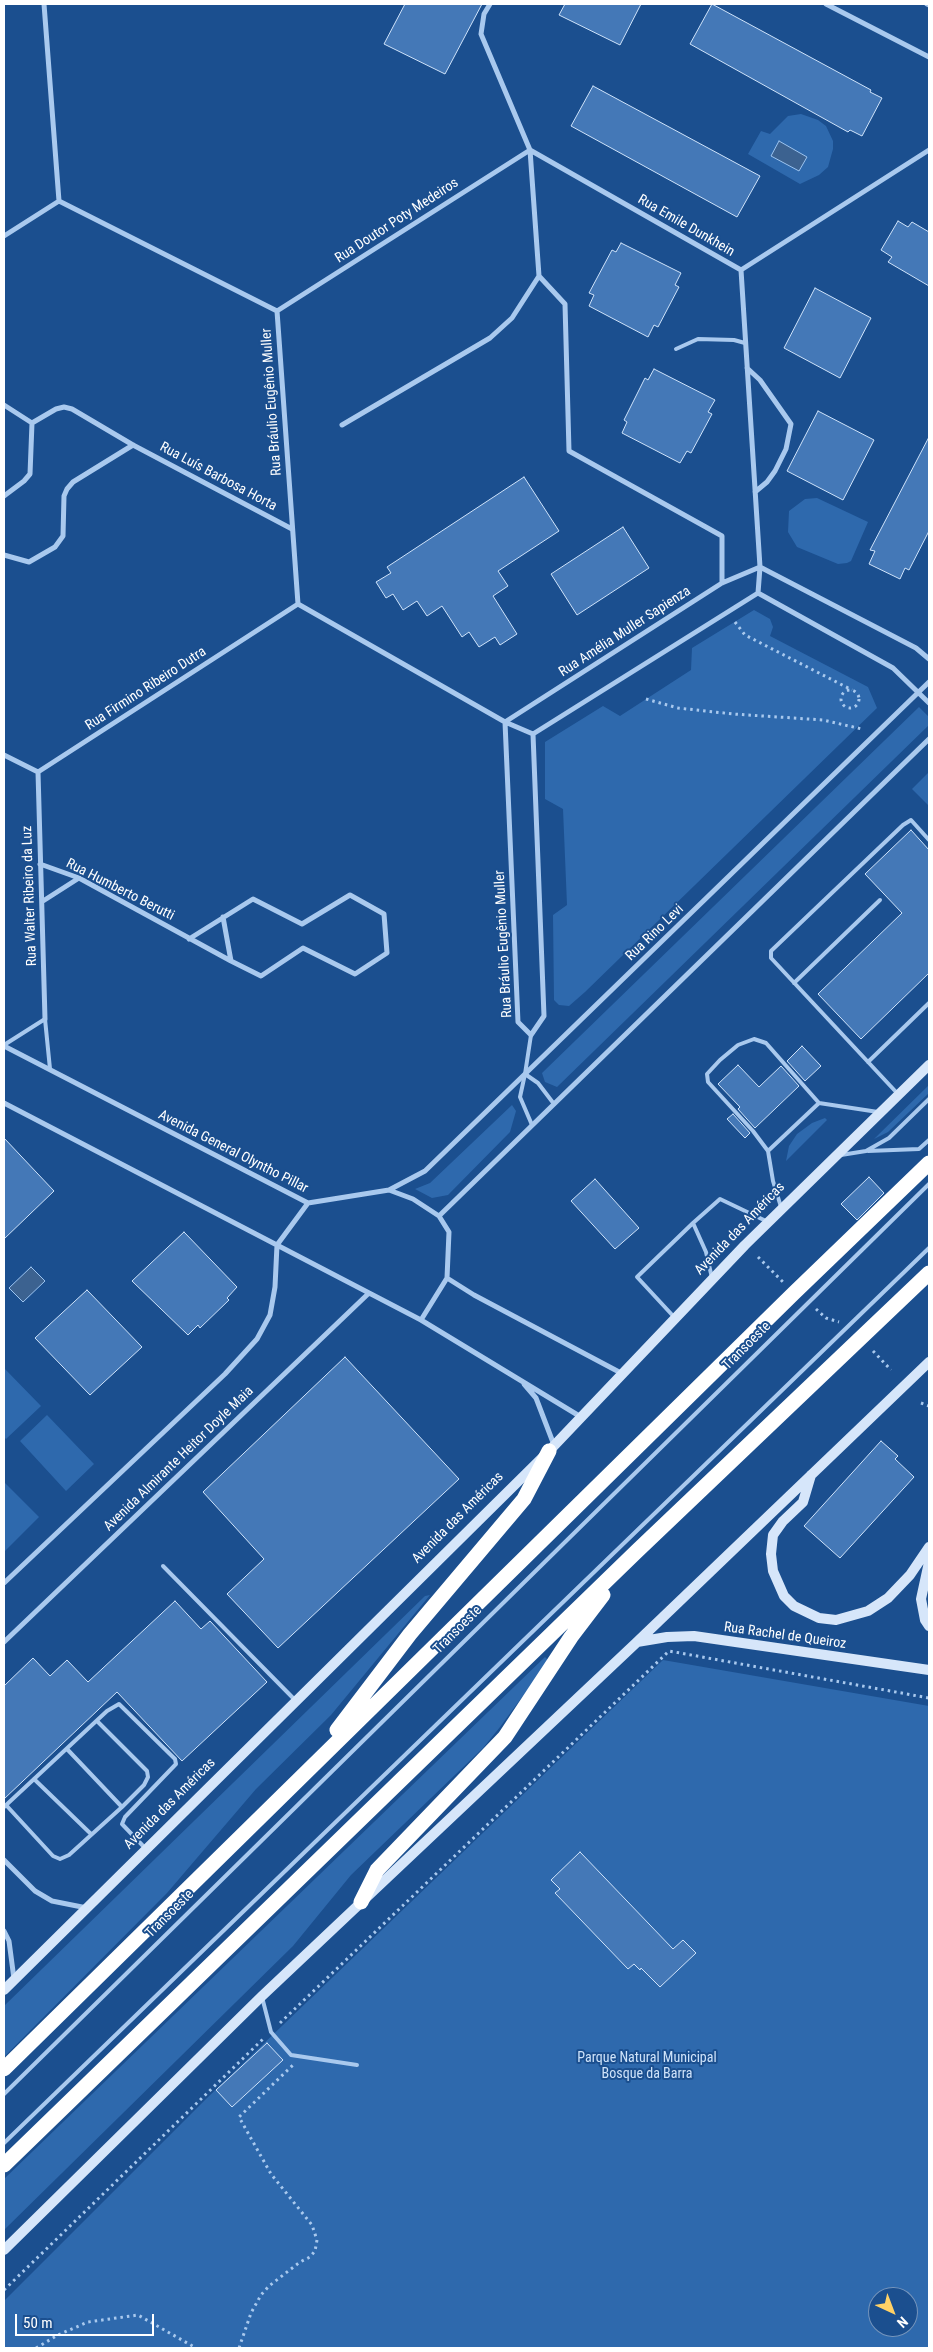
<!DOCTYPE html>
<meta charset="utf-8">
<style>
body{margin:0}
#map{position:relative;width:933px;height:2352px;overflow:hidden;background:#1b4f8f;font-family:"Roboto Condensed",sans-serif}
canvas{display:block}
.frame{position:absolute;inset:0;border:5px solid #fff;pointer-events:none}
.north{position:absolute;left:868px;top:2287px;width:50px;height:50px;box-sizing:border-box;background:#1b4f8f;border:1px solid #7695bc;border-radius:50%;rotate:137deg;font-size:14px;font-weight:700;line-height:20px;text-align:center;color:#fff}
.north::after{content:'';display:block;margin:auto;width:18px;height:22px;background:#ffd166;clip-path:polygon(50% 0,100% 100%,50% 72%,0 100%)}
.scale{position:absolute;left:15px;top:2314px;width:139px;height:22px;box-sizing:border-box;border:2px solid #fff;border-top:0;padding-left:6px;font-size:15px;line-height:18px;white-space:nowrap;color:#fff;-webkit-text-stroke:4px #1b4f8f;paint-order:stroke}
</style>
<div id="map">
<canvas width="933" height="2352"></canvas>
<div class="frame"></div>
<div class="north">N</div>
<div class="scale">50 m</div>
</div>
<script>
const ctx = document.querySelector('canvas').getContext('2d');
ctx.lineJoin = 'round';
function paint(path, color) {
  ctx.fillStyle = color;
  ctx.fill(path, 'evenodd');
}
function toPath(rows) {
  const path = new Path2D();
  for (const r of rows) {
    if (r.length === 3) {
      path.moveTo(r[0] + r[2], r[1]);
      path.arc(r[0], r[1], r[2], 0, 2 * Math.PI);
      continue;
    }
    path.moveTo(r[0], r[1]);
    for (let i = 2; i < r.length; i += 2) path.lineTo(r[i], r[i + 1]);
  }
  return path;
}
function trace(path, color, width, dash) {
  ctx.strokeStyle = color;
  ctx.lineWidth = width;
  ctx.lineCap = dash ? 'butt' : 'round';
  ctx.setLineDash(dash || []);
  ctx.stroke(path);
}
function drawText(font, color, halo, rows, align = 'center') {
  ctx.font = font + ' "Roboto Condensed",sans-serif';
  ctx.lineWidth = 4;
  ctx.setLineDash([]);
  ctx.textBaseline = 'middle';
  ctx.strokeStyle = halo;
  ctx.fillStyle = color;
  for (const [text, x, y, turn = 0] of rows) {
    ctx.save();
    ctx.translate(x, y);
    ctx.rotate((+turn || 0) * Math.PI / 180);
    ctx.textAlign = isNaN(turn) ? turn : align;
    if (halo) ctx.strokeText(text, 0, 0);
    ctx.fillText(text, 0, 0);
    ctx.restore();
  }
}
const green = toPath([
 [801,114,818,120,826,126,833,141,833,149,828,167,819,175,800,184,748,154,761,131,770,134,788,116],
 [817,498,868,522,851,561,847,563,838,564,797,547,788,532,789,511,805,499],
 [754,610,770,619,773,627,770,636,868,687,877,708,585,992,569,1006,559,1005,554,1000,553,915,567,905,563,809,545,799,545,742,603,706,620,716,691,670,692,648],
 [919,707,929,717,929,725,557,1087,545,1082,542,1073],
 [929,772,929,806,912,789],
 [929,1085,929,1093,888,1132,874,1139],
 [512,1105,516,1111,510,1132,448,1195,432,1198,415,1189,430,1183],
 [825,1118,827,1120,786,1161,789,1146,797,1134,812,1123],
 [4,1368,41,1406,6,1439,4,1437],
 [47,1415,94,1464,66,1491,20,1441],
 [4,1482,39,1517,4,1552],
 [430,1595,331,1715,256,1789,167,1893,4,2057,4,2006,425,1596],
 [545,1657,547,1659,547,1663,500,1727,483,1748,351,1875,293,1946,4,2230,4,2179],
 [663,1660,929,1706,929,2348,4,2348,4,2301,207,2098],
 [878,2297,908,2297,908,2327,878,2327]
]);
const water = toPath([
 [779,141,807,157,799,171,771,156,779,141],
 [31,1267,45,1281,23,1302,9,1288,31,1267]
]);
const building = toPath([
 [405,4,482,4,445,74,384,44,405,4],
 [565,4,641,4,620,45,559,15,565,4],
 [712,4,871,90,870,92,882,98,862,136,850,130,848,132,690,44,712,4],
 [593,86,760,176,737,217,571,126,593,86],
 [898,221,908,227,912,222,929,232,929,286,888,262,892,257,881,250,898,221],
 [621,243,681,273,675,285,679,287,658,327,654,325,648,337,589,306,594,295,589,293,612,250,616,252,621,243],
 [815,288,871,318,840,378,784,348,815,288],
 [654,369,715,400,708,412,712,414,691,453,687,451,680,463,622,433,627,422,624,420,645,378,648,380,654,369],
 [818,411,874,440,843,500,787,471,818,411],
 [929,437,929,531,909,570,905,568,900,579,869,564,875,551,870,550,929,437],
 [524,477,559,531,498,571,508,586,493,596,517,634,500,645,495,637,479,647,469,632,462,637,442,606,427,616,417,601,403,610,393,594,386,598,376,582,391,573,387,567,524,477],
 [623,527,649,568,577,615,551,574,623,527],
 [911,830,929,850,929,973,861,1039,818,994,902,913,865,874,911,830],
 [802,1046,821,1066,805,1081,787,1061,802,1046],
 [738,1065,759,1087,781,1066,799,1086,755,1128,738,1109,740,1107,718,1084,738,1065],
 [733,1114,750,1133,745,1138,727,1119,733,1114],
 [4,1138,54,1191,4,1239,4,1138],
 [869,1177,884,1193,857,1220,841,1204,869,1177],
 [595,1179,639,1228,615,1249,571,1201,595,1179],
 [184,1232,237,1287,227,1298,229,1300,200,1328,198,1325,188,1335,132,1281,184,1232],
 [87,1290,142,1347,90,1395,35,1338,87,1290],
 [345,1357,459,1479,278,1648,227,1594,264,1559,203,1492,345,1357],
 [881,1441,898,1456,895,1459,914,1477,840,1558,804,1526,881,1441],
 [175,1601,201,1629,210,1621,267,1682,182,1761,117,1692,4,1799,4,1686,33,1658,50,1676,67,1660,88,1682,175,1601],
 [580,1852,673,1949,683,1940,696,1953,660,1987,641,1968,640,1970,634,1964,628,1969,555,1893,560,1889,551,1880,580,1852],
 [267,2043,283,2060,232,2107,216,2090,267,2043]
]);
const path = toPath([
 [735,622,745,635,852,690],
 [850,699,9],
 [646,699,678,708,733,714,823,720,862,729],
 [758,1257,783,1282],
 [816,1309,826,1318,839,1322],
 [873,1351,891,1370],
 [921,1403,929,1406],
 [280,2023,669,1651,929,1698],
 [4,2290,263,2039],
 [36,2348,58,2335,88,2322,138,2315,196,2348],
 [239,2348,251,2313,261,2295,269,2286,300,2262,310,2257,315,2251,317,2240,312,2225,271,2174,239,2117,293,2065]
]);
const lane = toPath([
 [676,349,698,339,734,340,745,343],
 [794,983,880,900],
 [4,1045,45,1019,50,1069],
 [868,1062,929,1003],
 [525,1074,531,1035],
 [897,1093,771,958,771,951,903,825,911,820,929,840],
 [532,1125,520,1097,525,1074,538,1083,554,1104],
 [768,1151,753,1131,708,1082,707,1074,720,1060,738,1045,754,1039,766,1043,819,1103],
 [868,1151,919,1149,929,1140],
 [841,1155,866,1151,889,1138,929,1099],
 [781,1207,773,1181,768,1151,819,1103,878,1112],
 [712,1278,706,1252,693,1223,720,1199,766,1221],
 [675,1318,637,1277,693,1223],
 [163,1566,295,1700],
 [67,1749,122,1807],
 [34,1779,91,1834],
 [6,1805,53,1856,60,1859,69,1855,122,1807,144,1785,148,1777,147,1771,97,1721],
 [4,1807,107,1711,119,1704,175,1759,176,1764,125,1817,122,1824,145,1848],
 [262,1997,271,2032,291,2055,357,2065],
 [4,2094,929,1184],
 [4,2143,929,1248]
]);
const street = toPath([
 [44,4,59,201,277,311,298,604,505,722,533,734],
 [490,4,484,14,481,34,530,150,539,276,565,304,569,451,722,536,722,583],
 [826,4,929,57],
 [927,4,929,5],
 [530,150,741,270,929,150],
 [4,236,59,201],
 [741,270,760,567,758,593],
 [277,311,530,150],
 [747,368,760,380,791,424,786,449,775,471,767,482,755,492],
 [4,405,32,423],
 [32,423,56,409,64,407,72,409,133,445,292,529],
 [342,425,490,338,512,318,539,276],
 [4,496,24,481,30,474,32,423],
 [4,555,29,562,55,547,63,536,64,496,67,489,73,482,133,445],
 [758,593,893,668,929,703],
 [533,734,544,1016,531,1035,518,1022,505,722,722,583,760,567,916,648,929,659],
 [533,734,758,593],
 [4,755,38,772,298,604],
 [38,772,45,1019],
 [40,864,79,878,231,961,261,976,303,948,355,974,387,953,384,914,350,895,302,924,253,899,189,939],
 [43,901,79,878],
 [223,917,231,961],
 [4,1046,308,1203,389,1190,413,1199,439,1216,449,1232,447,1278,474,1295,621,1373],
 [4,1103,421,1320,581,1417],
 [389,1190,425,1171,929,682],
 [439,1216,929,739],
 [277,1245,308,1203],
 [421,1320,447,1278],
 [524,1384,536,1398,554,1445],
 [4,1583,225,1374,257,1339,270,1315,275,1287,277,1245],
 [4,1642,369,1293],
 [4,1860,35,1891,52,1901,87,1908],
 [4,1931,9,1941,14,1979]
]);
const secondary = toPath([
 [811,1475,803,1502,783,1521,773,1535,771,1554,773,1571,784,1596,794,1606,819,1618,836,1620,868,1611,888,1598,910,1575,929,1547],
 [929,1562,921,1599,925,1620,929,1626],
 [637,1642,667,1637,694,1636,929,1670],
 [4,1990,549,1451,745,1245,929,1065],
 [4,2250,262,1996,636,1643,929,1362]
]);
const highway = toPath([
 [337,1730,410,1634,524,1499,549,1451],
 [361,1902,377,1870,505,1737,571,1637,603,1595],
 [4,2069,794,1293,929,1163],
 [4,2165,637,1551,929,1273]
]);
const streetNames = [
 ["Rua Doutor Poty Medeiros",397,221,-33],
 ["Rua Emile Dunkhein",686,226,30],
 ["Rua Bráulio Eugênio Muller",272,402,-94],
 ["Rua Luís Barbosa Horta",218,477,28],
 ["Rua Amélia Muller Sapienza",625,632,-33],
 ["Rua Firmino Ribeiro Dutra",146,689,-33],
 ["Rua Humberto Berutti",120,890,27],
 ["Rua Walter Ribeiro da Luz",30,896,-92],
 ["Rua Rino Levi",655,933,-44],
 ["Rua Bráulio Eugênio Muller",504,944,-93],
 ["Avenida General Olyntho Pillar",233,1152,27],
 ["Avenida das Américas",740,1229,-46],
 ["Transoeste",747,1346,-45],
 ["Avenida Almirante Heitor Doyle Maia",179,1459,-44],
 ["Avenida das Américas",458,1518,-45],
 ["Transoeste",458,1630,-45],
 ["Rua Rachel de Queiroz",785,1636,8],
 ["Avenida das Américas",170,1804,-45],
 ["Transoeste",170,1914,-45]
];
const parkNames = [
 ["Parque Natural Municipal",647,2058],
 ["Bosque da Barra",647,2074]
];
paint(green, '#2e69ad');
paint(water, '#3c6290');
trace(water, '#9cc4f0', 1);
paint(building, '#4478b7');
trace(building, '#cfe3fa', 1);
trace(path, '#a9c9ee', 3, [2.5, 4]);
trace(lane, '#a9c9ee', 4);
trace(street, '#a9c9ee', 5);
trace(secondary, '#d6e6fa', 10);
trace(highway, '#fff', 15);
drawText('14px', '#fff', '#1b4f8f', streetNames);
drawText('14px', '#cfe3fa', '#1b4f8f', parkNames);
</script>
